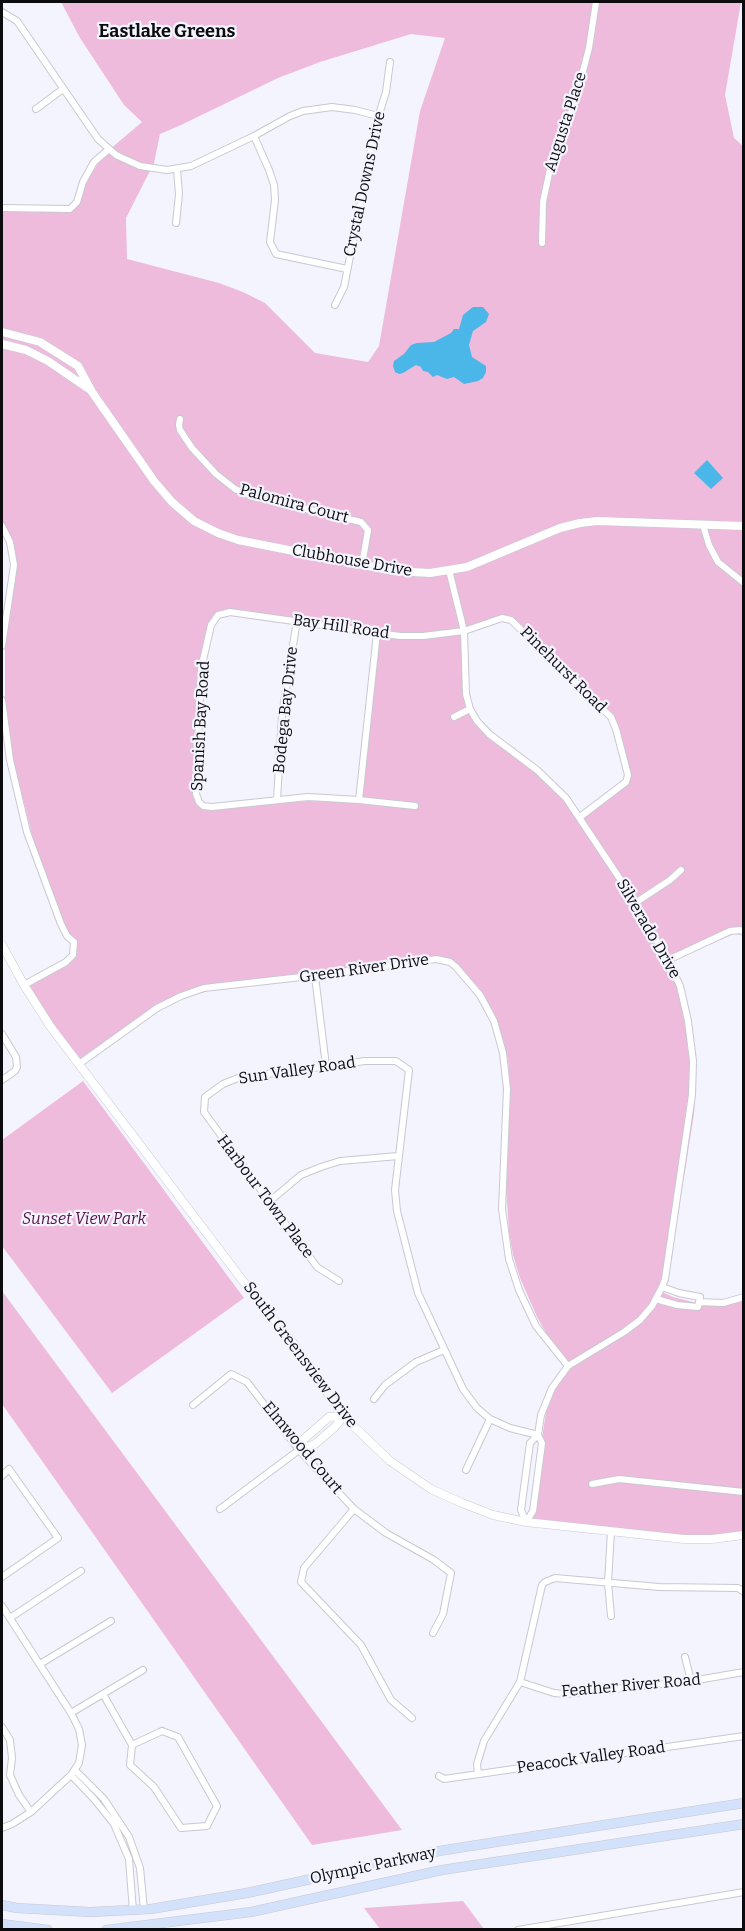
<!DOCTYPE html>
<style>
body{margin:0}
#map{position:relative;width:745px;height:1931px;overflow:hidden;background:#f4f4ff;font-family:Bitter,serif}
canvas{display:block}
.frame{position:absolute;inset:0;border:3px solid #0c0c0f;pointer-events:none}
</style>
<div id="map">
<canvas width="745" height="1931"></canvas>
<div class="frame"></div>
</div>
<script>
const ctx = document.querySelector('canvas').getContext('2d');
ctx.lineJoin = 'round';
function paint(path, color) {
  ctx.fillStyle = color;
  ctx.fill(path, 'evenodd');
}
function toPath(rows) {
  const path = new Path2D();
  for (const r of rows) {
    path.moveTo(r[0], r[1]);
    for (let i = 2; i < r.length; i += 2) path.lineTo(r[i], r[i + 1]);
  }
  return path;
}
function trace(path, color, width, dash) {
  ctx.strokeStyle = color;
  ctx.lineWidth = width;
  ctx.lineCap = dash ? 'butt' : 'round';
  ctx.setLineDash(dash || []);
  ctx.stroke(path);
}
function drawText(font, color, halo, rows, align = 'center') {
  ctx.font = font + ' Bitter,serif';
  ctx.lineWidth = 4.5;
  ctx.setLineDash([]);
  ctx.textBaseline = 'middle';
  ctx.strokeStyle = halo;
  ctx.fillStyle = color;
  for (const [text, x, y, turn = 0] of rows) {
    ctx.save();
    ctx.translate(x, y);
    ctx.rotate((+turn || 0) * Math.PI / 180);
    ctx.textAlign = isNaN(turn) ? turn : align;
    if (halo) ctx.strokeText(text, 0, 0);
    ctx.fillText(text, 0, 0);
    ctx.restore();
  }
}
const green = toPath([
 [61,2,741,2,725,95,734,138,744,147,743,935,734,934,670,962,691,1020,696,1061,696,1082,694,1114,669,1272,662,1292,673,1297,697,1303,712,1303,743,1297,743,1536,717,1539,529,1523,546,1412,555,1389,571,1368,556,1350,537,1317,520,1278,513,1255,509,1232,506,1189,510,1094,508,1060,504,1044,493,1015,466,976,444,961,221,987,185,998,167,1006,151,1016,82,1065,28,987,69,962,74,952,35,847,12,755,5,701,5,648,17,567,14,546,10,535,2,523,2,209,77,207,82,198,87,181,99,162,109,150,142,122,124,105,80,38],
 [411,34,445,38,420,111,379,346,368,362,315,353,265,303,243,292,219,283,127,259,126,218,154,163,160,134,181,125,278,78,320,62],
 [226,615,232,615,379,635,360,802,307,801,215,809,204,805,199,795,199,757,203,668,213,627,220,618],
 [504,621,515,624,612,719,627,779,580,817,539,772,477,722,466,692,465,631],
 [83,1081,244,1298,112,1393,2,1246,2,1140],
 [2,1291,402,1830,312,1845,2,1404],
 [463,1901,484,1929,380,1929,364,1908]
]);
const water = toPath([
 [473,307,483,307,489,314,486,322,473,331,469,345,472,357,486,366,486,372,483,378,478,381,464,384,454,377,447,379,437,375,433,377,428,372,423,371,421,367,416,365,403,373,399,374,395,372,393,366,394,361,404,354,411,345,417,343,434,342,451,333,454,329,459,329,463,315],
 [707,460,723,478,711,489,694,473]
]);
const minor = toPath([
 [2,12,17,21,98,139,116,155,140,166,167,170,191,166,254,136,290,116,303,111,332,107,355,110,378,116],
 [36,109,63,89],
 [254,136,269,170,274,185,275,200,270,242,276,254,347,269],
 [2,208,70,209,77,202,83,182,94,162,108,150],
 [176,223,179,194,177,169],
 [542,243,543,202,550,169,575,102,589,48,596,2],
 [335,305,344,287,376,124,386,92,390,62],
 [180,419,179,425,180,430,192,448,216,474,235,489,251,496,361,522,368,530,362,565],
 [703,525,709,545,718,562,744,583],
 [2,526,10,542,14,565,2,646],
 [449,570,464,631,466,694,470,709,477,721,489,734,537,770,566,798,626,888,668,960,680,986,688,1021,693,1061,692,1095,665,1279,662,1287,652,1306,640,1320,624,1332,568,1366,552,1388,541,1415,538,1435,542,1443,533,1511,526,1522,521,1510,530,1443,538,1435],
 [2,700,10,760,27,832,61,924,67,936,74,942,73,955,66,962,24,985],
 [454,717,470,709],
 [277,800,282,715,297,620],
 [359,800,377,633],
 [415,806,359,800,308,797,212,807,203,806,199,802,196,794,201,669,211,625,218,615,230,612,400,636,423,636,464,631,502,618,511,620,611,717,616,729,628,775,626,782,580,817],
 [635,903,670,880,681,870],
 [668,960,730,931,740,930,744,932],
 [315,976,326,1066],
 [2,1034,16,1057,17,1067,15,1071,2,1080],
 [79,1064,157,1008,181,996,204,988,319,975,436,959,450,962,456,967,480,995,494,1021,498,1035,503,1053,507,1089,502,1209,509,1259,519,1290,536,1326,568,1366],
 [270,1201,301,1175,321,1167,340,1161,398,1156],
 [339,1281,317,1267,204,1112,205,1097,223,1084,238,1078,365,1061,396,1061,409,1070,395,1190,397,1211,418,1293,463,1389,477,1408,490,1419,510,1428,538,1435],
 [656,1299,677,1305,698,1307,700,1297,679,1293,662,1287],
 [699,1302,723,1303,744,1297],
 [374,1399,385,1385,416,1362,444,1350],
 [193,1405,231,1374,247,1382,299,1450,354,1509,386,1533,434,1560,451,1573,443,1614,433,1633],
 [466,1470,490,1419],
 [2,1476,9,1469,58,1538,2,1577],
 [592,1484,619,1479,744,1492],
 [220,1509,299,1450],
 [354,1509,304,1568,301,1582,361,1645,391,1700,412,1718],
 [611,1531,608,1583,611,1616],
 [2,1606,71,1713,79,1729,82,1745,79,1763,71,1775,31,1812,12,1824,2,1828],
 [10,1618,81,1571],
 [685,1657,691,1681],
 [40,1664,111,1621],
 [520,1682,554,1693,565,1694,691,1681,744,1672],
 [103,1694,132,1745],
 [71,1713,143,1670],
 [2,1727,10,1740,12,1758,10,1775,19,1795,31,1812],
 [162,1731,178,1737,217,1806,207,1826,181,1828,154,1787,130,1765,132,1745,162,1731],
 [75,1770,104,1799,129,1837,140,1868,144,1910],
 [478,1774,477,1764,484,1741,520,1682,542,1585,545,1582,555,1578,659,1587,738,1588,744,1592],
 [71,1775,94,1799,114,1824,129,1859,133,1911],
 [439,1776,444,1779,744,1736],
 [518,1930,744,1892]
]);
const tertiary = toPath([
 [2,332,40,342,78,366,92,392,154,481,172,502,194,521,218,533,238,540,394,571,430,573,467,567,560,528,580,523,597,521,744,526],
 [2,344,26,350,48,361,89,389],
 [2,945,24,985,50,1026,246,1285,294,1344,343,1416,390,1461,431,1489,462,1503,493,1515,526,1522,684,1539,712,1539,744,1535],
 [343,1416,336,1426,315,1444,299,1450,304,1439,329,1417,343,1416]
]);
const secondary = toPath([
 [2,1905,17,1908,90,1912,151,1909,247,1893,439,1851,744,1803],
 [2,1924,48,1930],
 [106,1930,251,1912,442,1870,744,1824]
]);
const streetNames = [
 ["Augusta Place",566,122,-72],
 ["Crystal Downs Drive",365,184,-78],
 ["Palomira Court",294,504,15],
 ["Clubhouse Drive",352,561,10],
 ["Bay Hill Road",341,627,8],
 ["Pinehurst Road",563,670,45],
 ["Bodega Bay Drive",286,710,-84],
 ["Spanish Bay Road",201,726,-87],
 ["Silverado Drive",648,929,60],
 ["Green River Drive",364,969,-8],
 ["Sun Valley Road",297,1071,-8],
 ["Harbour Town Place",265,1197,53],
 ["South Greensview Drive",300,1355,53],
 ["Elmwood Court",302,1448,50],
 ["Feather River Road",631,1686,-5],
 ["Peacock Valley Road",591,1758,-8],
 ["Olympic Parkway",373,1866,-12]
];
const parkNames = [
 ["Sunset View Park",84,1220]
];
const neighbourhoodNames = [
 ["Eastlake Greens",167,32]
];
paint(green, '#efbbdc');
paint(water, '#4bb6e8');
trace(minor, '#c8c8d2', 8);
trace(tertiary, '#c8c8d2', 9);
trace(secondary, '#c8c8d2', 10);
trace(minor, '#fff', 6);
trace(tertiary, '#fff', 8);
trace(secondary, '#d3e2fa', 9);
drawText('16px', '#0c0c0f', '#f4f4ff', streetNames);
drawText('italic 16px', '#591148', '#f4f4ff', parkNames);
drawText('bold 18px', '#0c0c0f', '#f4f4ff', neighbourhoodNames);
</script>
